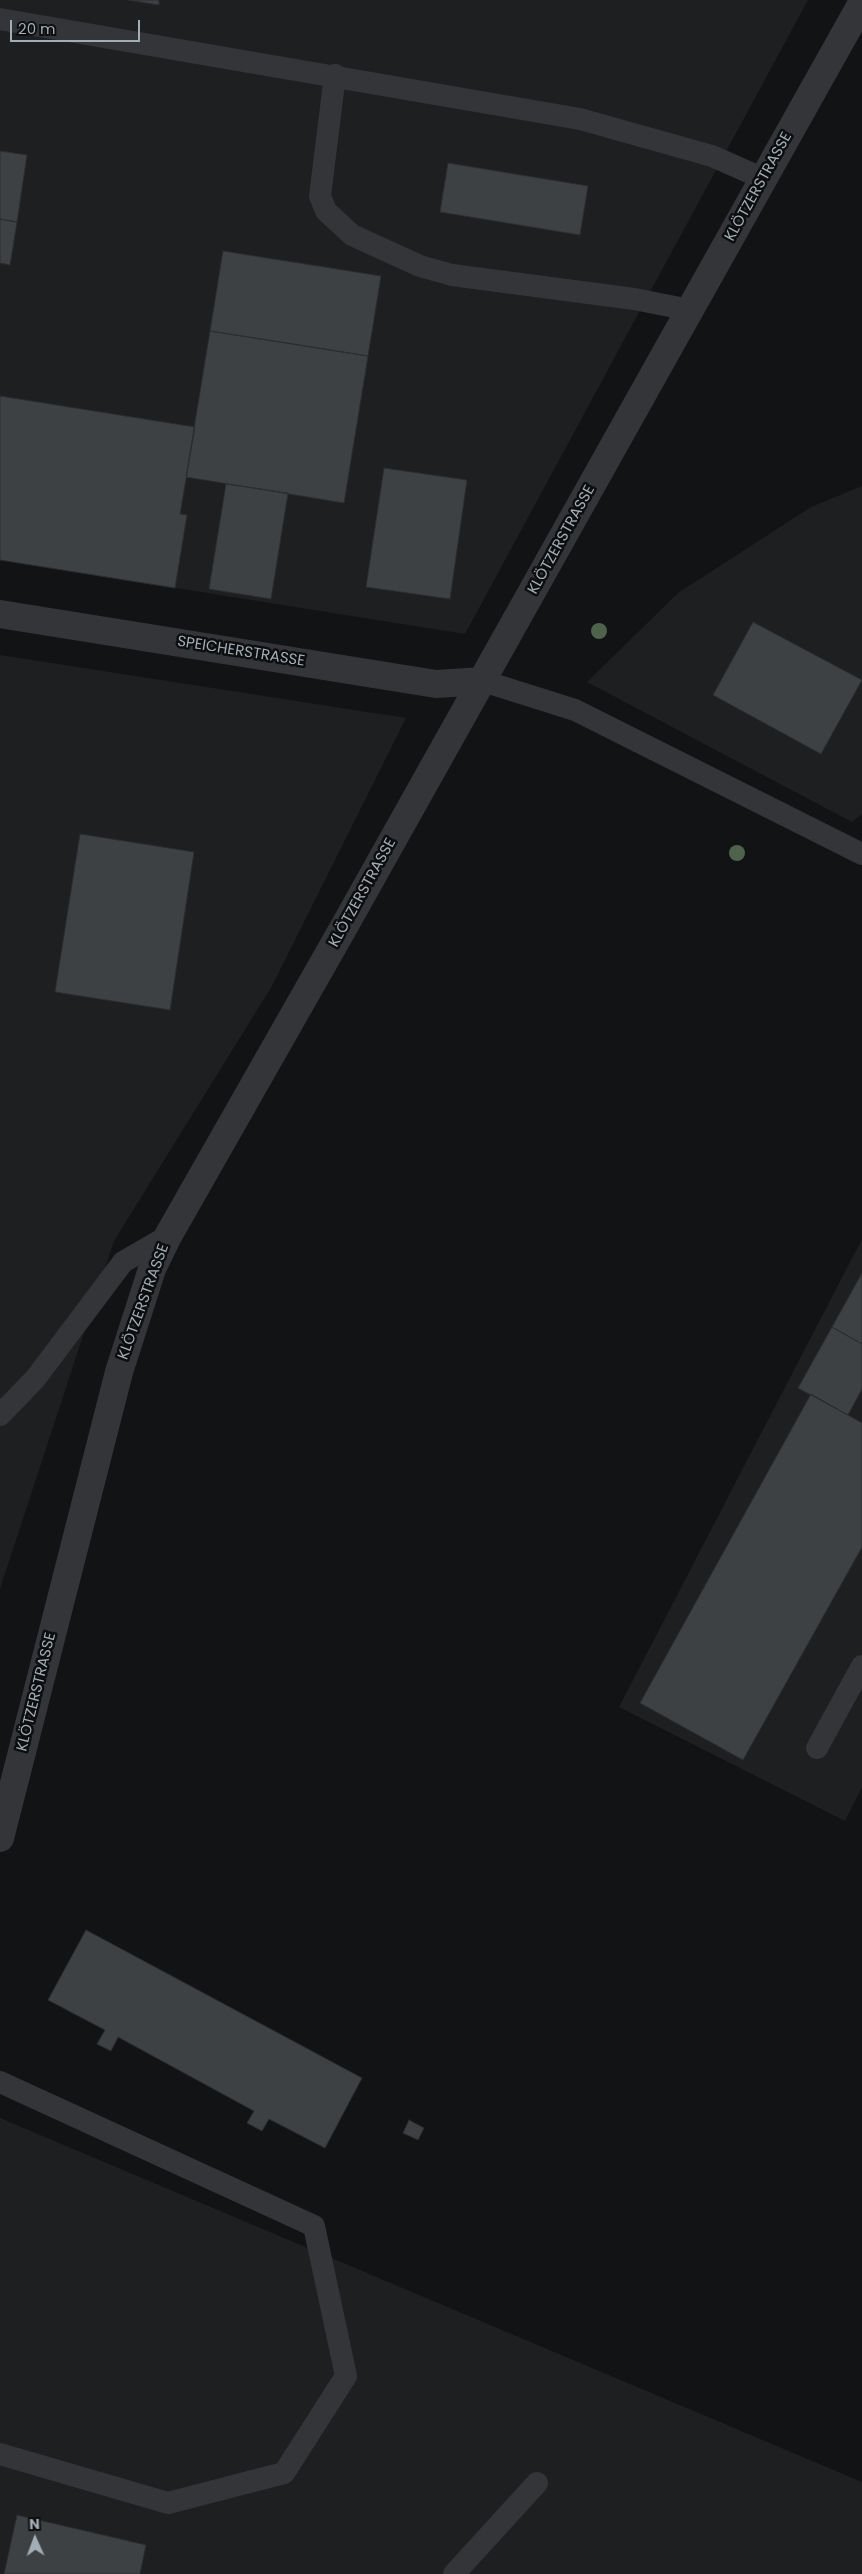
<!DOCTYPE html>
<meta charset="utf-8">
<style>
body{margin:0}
#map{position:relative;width:862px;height:2574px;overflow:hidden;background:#121314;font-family:Poppins,sans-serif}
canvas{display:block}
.north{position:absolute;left:10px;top:2514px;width:50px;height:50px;-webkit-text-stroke:4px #0d0e0f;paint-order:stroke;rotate:358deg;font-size:14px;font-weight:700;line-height:20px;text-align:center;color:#a3adb5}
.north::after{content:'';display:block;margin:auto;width:18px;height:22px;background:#a3adb5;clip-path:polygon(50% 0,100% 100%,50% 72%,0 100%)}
.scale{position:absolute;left:10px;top:20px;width:130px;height:22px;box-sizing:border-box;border:2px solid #a3adb5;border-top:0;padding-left:6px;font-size:15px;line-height:18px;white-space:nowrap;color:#a3adb5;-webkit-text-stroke:4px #0d0e0f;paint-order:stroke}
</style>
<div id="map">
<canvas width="862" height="2574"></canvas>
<div class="north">N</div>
<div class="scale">20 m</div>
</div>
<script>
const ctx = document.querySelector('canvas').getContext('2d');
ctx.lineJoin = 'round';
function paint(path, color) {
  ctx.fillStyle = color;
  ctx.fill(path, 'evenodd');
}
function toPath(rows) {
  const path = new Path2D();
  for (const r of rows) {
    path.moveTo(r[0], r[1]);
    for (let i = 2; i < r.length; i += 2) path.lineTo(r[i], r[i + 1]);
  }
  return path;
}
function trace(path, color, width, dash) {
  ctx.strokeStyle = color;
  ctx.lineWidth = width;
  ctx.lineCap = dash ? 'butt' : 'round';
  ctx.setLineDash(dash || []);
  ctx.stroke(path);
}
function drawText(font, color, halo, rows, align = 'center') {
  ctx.font = font + ' Poppins,sans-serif';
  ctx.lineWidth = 5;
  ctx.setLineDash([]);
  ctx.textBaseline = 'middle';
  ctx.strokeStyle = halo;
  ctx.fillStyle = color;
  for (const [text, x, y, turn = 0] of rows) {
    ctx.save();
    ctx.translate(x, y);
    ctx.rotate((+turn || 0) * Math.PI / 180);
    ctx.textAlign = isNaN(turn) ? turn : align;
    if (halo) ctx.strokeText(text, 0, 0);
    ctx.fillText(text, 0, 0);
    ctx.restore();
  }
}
const built = toPath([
 [0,0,808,0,465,634,0,560],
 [862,486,862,814,852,822,587,682,678,593,811,507],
 [0,655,406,718,272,986,114,1241,0,1589],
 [862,1239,862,1787,845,1821,619,1707],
 [0,2118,862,2482,862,2574,0,2574]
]);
const building = toPath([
 [128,0,159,0,159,5,128,0],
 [0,151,27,155,17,222,0,219,0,151],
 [448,163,588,186,580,235,440,212,448,163],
 [0,219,17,222,10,265,0,263,0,219],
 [223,251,381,276,368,356,210,331,223,251],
 [210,331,368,356,344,503,186,477,210,331],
 [0,396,195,427,180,514,187,515,175,588,0,560,0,396],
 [384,468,467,480,450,599,366,587,384,468],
 [226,484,288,493,271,599,209,589,226,484],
 [753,622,862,680,821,754,713,695,753,622],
 [80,834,194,852,170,1010,55,992,80,834],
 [862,1273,862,1344,832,1327,862,1273],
 [832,1327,862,1344,862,1389,848,1415,798,1388,832,1327],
 [811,1394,862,1423,862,1547,743,1760,640,1703,811,1394],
 [86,1930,362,2078,325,2148,269,2119,262,2131,247,2123,254,2111,118,2037,111,2051,97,2044,105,2030,48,2000,86,1930],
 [409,2120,424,2128,418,2140,403,2133,409,2120],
 [17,2515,146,2545,140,2574,4,2574,17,2515]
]);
const service = toPath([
 [0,19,580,119,712,156,764,179],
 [335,75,320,196,326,211,352,235,420,266,452,275,634,299,690,310],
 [483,681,575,710,862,854],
 [0,1415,35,1379,123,1262,168,1236],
 [817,1748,862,1666],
 [0,2082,314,2226,346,2376,284,2473,168,2503,0,2454],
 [454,2574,537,2483]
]);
const minor = toPath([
 [0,614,436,684,483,681],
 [0,1838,119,1372,152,1269,168,1236,345,925,862,3]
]);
const trees = [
 [599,631],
 [737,853]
];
const streetNames = [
 ["KLÖTZERSTRASSE",759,187,-61],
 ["KLÖTZERSTRASSE",562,540,-61],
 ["SPEICHERSTRASSE",241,652,9],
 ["KLÖTZERSTRASSE",363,893,-61],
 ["KLÖTZERSTRASSE",144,1302,-70],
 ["KLÖTZERSTRASSE",37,1692,-76]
];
paint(built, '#1e1f21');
paint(building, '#3e4144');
trace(building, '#2c2d30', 1);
trace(service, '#333539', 22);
trace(minor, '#333539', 28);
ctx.fillStyle = '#4e624c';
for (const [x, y] of trees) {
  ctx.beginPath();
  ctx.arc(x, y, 8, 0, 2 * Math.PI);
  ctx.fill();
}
drawText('15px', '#a3adb5', '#0d0e0f', streetNames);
</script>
